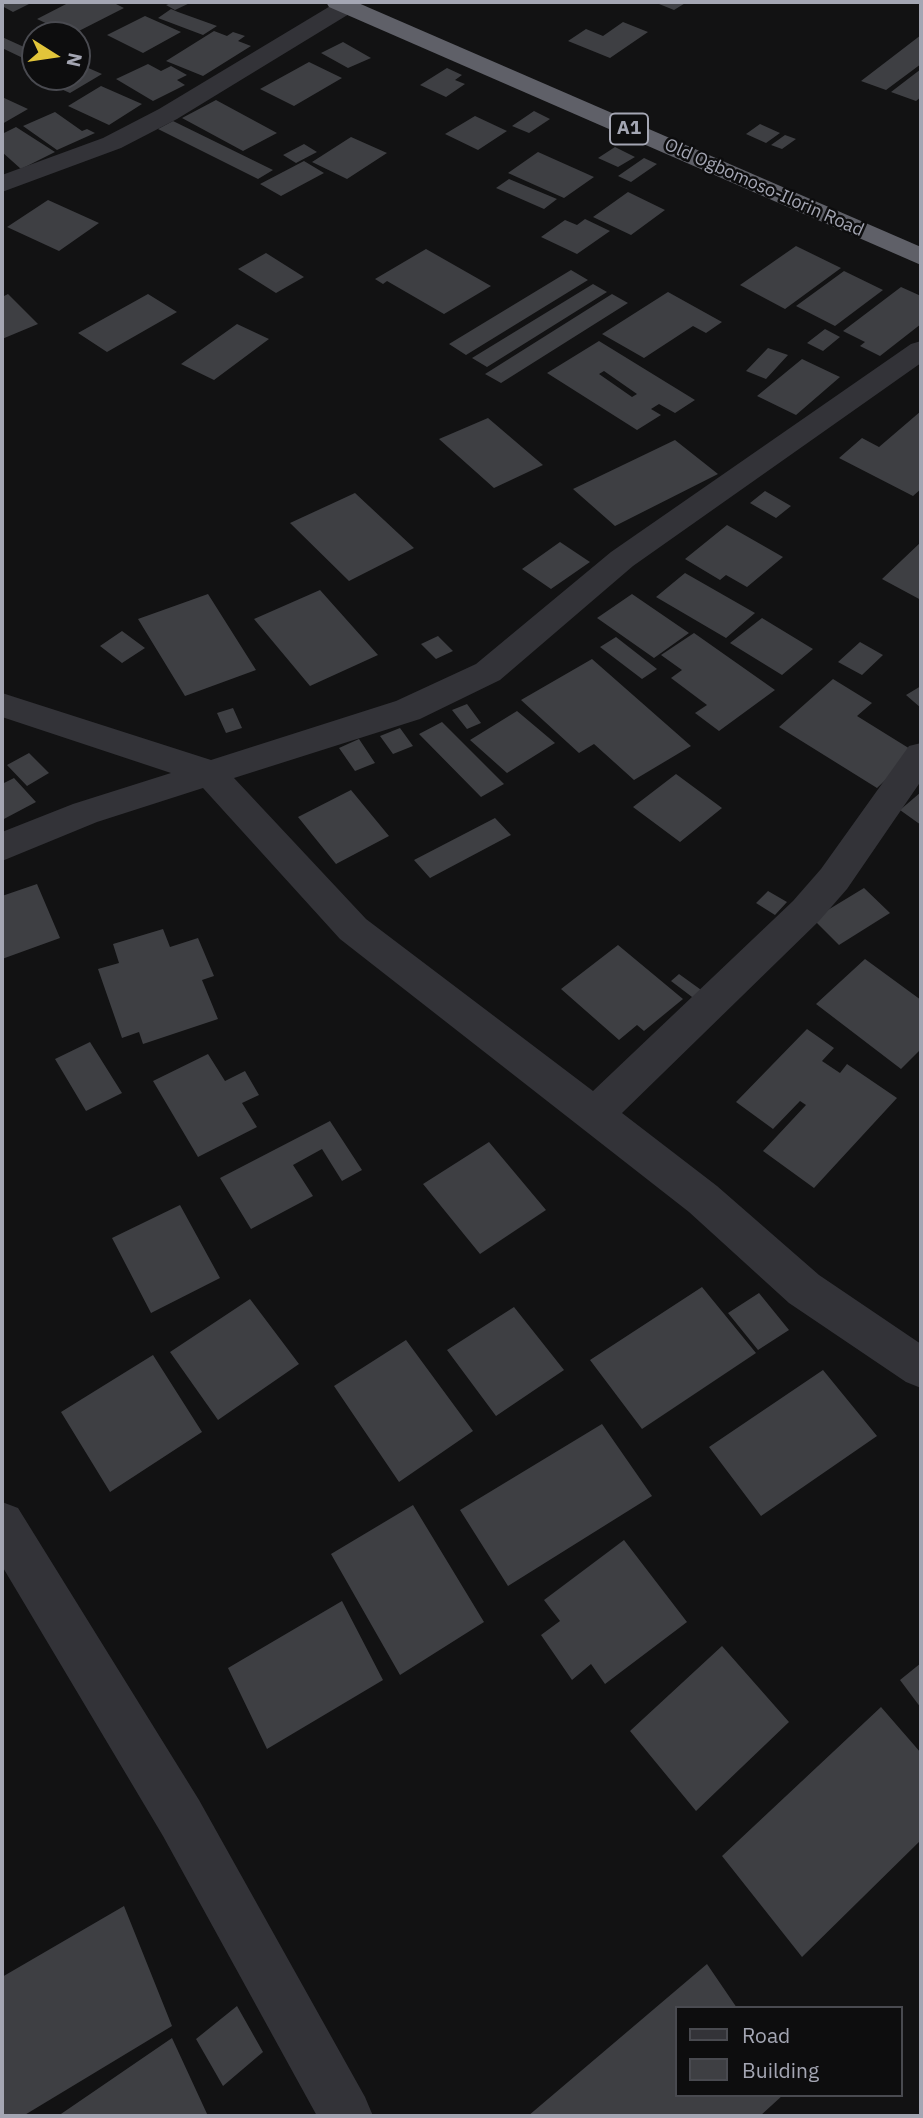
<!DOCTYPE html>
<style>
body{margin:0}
#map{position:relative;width:923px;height:2118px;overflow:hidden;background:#121213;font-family:"IBM Plex Sans",sans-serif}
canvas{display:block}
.frame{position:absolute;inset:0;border:4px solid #a4a6b3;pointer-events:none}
.legend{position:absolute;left:675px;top:2006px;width:228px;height:91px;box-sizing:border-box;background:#0d0d0e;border:2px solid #494a50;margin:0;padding:9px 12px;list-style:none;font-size:21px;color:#a4a6b3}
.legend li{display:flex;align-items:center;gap:14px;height:35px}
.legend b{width:35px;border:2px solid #494a50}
.north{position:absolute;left:21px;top:21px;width:70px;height:70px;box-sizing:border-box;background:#0d0d0e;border:2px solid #494a50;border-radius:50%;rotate:102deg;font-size:19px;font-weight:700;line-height:28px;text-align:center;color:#a4a6b3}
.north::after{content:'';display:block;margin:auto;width:24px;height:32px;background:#e2c53a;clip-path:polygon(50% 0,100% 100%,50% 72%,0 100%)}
</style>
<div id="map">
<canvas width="923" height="2118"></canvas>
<div class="frame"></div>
<ul class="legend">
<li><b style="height:9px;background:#333338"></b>Road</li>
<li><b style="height:19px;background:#3e3f43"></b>Building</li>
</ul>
<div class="north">N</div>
</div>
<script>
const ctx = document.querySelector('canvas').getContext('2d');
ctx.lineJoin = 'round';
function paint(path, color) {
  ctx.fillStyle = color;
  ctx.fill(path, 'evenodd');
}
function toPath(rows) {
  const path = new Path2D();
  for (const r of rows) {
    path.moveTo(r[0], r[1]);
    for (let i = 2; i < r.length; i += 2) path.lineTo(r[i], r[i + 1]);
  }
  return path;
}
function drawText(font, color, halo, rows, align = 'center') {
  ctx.font = font + ' "IBM Plex Sans",sans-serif';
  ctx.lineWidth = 5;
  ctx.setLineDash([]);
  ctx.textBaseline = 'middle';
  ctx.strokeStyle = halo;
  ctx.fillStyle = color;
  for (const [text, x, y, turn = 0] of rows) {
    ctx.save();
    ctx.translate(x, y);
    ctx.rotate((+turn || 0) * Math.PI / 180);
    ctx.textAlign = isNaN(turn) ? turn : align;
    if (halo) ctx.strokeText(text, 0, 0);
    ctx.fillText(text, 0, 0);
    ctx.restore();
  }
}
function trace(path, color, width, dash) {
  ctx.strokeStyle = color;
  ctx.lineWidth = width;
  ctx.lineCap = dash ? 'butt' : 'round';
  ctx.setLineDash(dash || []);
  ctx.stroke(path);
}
const building = toPath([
 [2,2,33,2,13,12,2,6],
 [70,2,112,2,124,8,71,35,37,19],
 [174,2,192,2,175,10,166,5],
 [654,2,687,2,674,10],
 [171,9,178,12,217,26,203,35,158,18],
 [145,16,181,32,143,53,107,35],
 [623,22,648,32,610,58,568,41,586,29,603,36],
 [214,31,227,36,233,32,245,36,238,41,251,46,203,76,166,61],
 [921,35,921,64,886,90,861,81],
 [2,37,35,52,35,54,25,59,2,48],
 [343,42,371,58,348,68,321,53],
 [309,62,342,78,294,106,260,89],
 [77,63,102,74,70,93,29,75,35,72,35,77,77,77],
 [148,64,161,71,171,66,187,75,177,80,185,85,153,101,116,79],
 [447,68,462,75,455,80,465,84,446,97,420,85],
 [921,69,921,97,916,101,891,92],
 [101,86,142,104,109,125,68,106],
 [2,97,28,109,2,124],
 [216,100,277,133,243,151,182,118],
 [534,111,550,119,529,133,512,126],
 [55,112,82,131,87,129,95,133,57,150,23,126],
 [475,116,507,131,478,150,445,134],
 [173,121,273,170,258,179,158,129],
 [760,124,780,133,766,143,746,134],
 [16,127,55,152,21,169,2,152,2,134],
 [785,135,796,139,782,149,771,145],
 [351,137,387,153,347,179,312,162],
 [304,144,317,152,296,163,283,155],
 [615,147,635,157,618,167,598,158],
 [538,152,594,177,564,198,508,173],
 [644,158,657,164,631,182,618,176],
 [304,161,324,173,281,196,260,184],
 [509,179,557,199,544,209,496,188],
 [628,192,665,210,631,235,593,217],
 [48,200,99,223,59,251,7,227],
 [585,219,610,231,577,254,541,237,565,220,577,225],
 [796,246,841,268,785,309,740,285],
 [426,249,491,286,444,314,387,281,383,284,375,279],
 [266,253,304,277,276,293,238,269],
 [571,270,588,280,466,355,449,344],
 [844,271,883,290,835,326,796,306],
 [593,284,607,292,487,367,472,358],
 [901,287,921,296,921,324,880,356,860,346,865,342,843,331],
 [668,292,722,322,706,333,693,326,644,358,602,334],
 [8,294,38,324,2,339,2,297],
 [148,294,177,312,107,352,78,333],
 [612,294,628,303,501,383,485,374],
 [237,324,269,339,214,380,181,364],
 [825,329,840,337,823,351,807,343],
 [599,341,695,400,675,413,659,404,651,409,661,415,637,430,547,373],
 [604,371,637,394,632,397,599,374],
 [768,348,788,355,766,379,746,371],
 [802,359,840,377,796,415,757,396],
 [921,411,921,489,913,496,839,458,862,438,879,447],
 [488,418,543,465,494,488,439,439],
 [675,440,718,474,615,526,573,489],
 [765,491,791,506,776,518,750,503],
 [355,493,414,548,349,581,290,523],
 [727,525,783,557,747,587,726,575,720,580,685,559],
 [560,542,590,562,551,589,522,569],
 [921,542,921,600,882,579],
 [685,573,755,613,726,638,656,597],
 [320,590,378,655,310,686,254,619],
 [208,594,256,670,185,696,138,619],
 [632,594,689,633,654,658,597,618],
 [762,618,813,649,782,675,730,643],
 [122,631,145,648,122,663,100,646],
 [694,633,775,690,719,731,695,713,707,705,671,678,682,670,661,655],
 [438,636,453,651,436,659,421,644],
 [616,637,657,669,642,679,600,647],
 [860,642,883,655,862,675,838,662],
 [592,659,691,746,634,780,594,744,579,753,521,700],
 [833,679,872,703,857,716,915,752,877,788,779,727],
 [921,686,921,708,906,695],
 [467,704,481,723,467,729,452,710],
 [233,708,242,728,226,733,217,713],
 [517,711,555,743,507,773,470,740],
 [442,722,504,784,481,797,419,734],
 [400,728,413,746,393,754,380,736],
 [359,739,375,763,355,771,339,748],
 [29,753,49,773,27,786,7,765],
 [676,774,722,808,680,842,633,807],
 [14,778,36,802,2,820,2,784],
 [351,790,389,836,336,864,298,817],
 [921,792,921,825,900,810],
 [495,818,511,835,430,878,414,860],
 [37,884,60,938,2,959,2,896],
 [864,888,890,913,839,945,813,919],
 [768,891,787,902,775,915,756,903],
 [163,929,170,947,198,938,214,976,202,980,218,1019,143,1044,139,1032,122,1038,98,969,119,963,113,944],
 [618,945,683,999,644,1031,637,1025,619,1040,561,989],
 [865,959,921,1000,921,1049,901,1069,816,1004],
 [679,974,704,992,696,1000,671,981],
 [807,1029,834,1048,822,1061,840,1073,847,1064,897,1098,814,1188,763,1151,806,1105,800,1101,773,1129,736,1102],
 [90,1042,122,1093,86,1111,55,1059],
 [208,1054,225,1081,245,1071,259,1095,242,1103,257,1127,198,1157,153,1081],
 [330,1121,362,1170,342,1181,322,1149,293,1165,313,1196,251,1229,220,1178],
 [489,1142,546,1210,480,1254,423,1184],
 [180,1205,220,1278,151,1313,112,1238],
 [702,1287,756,1353,642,1429,590,1360],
 [759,1293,789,1330,758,1350,728,1313],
 [250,1299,299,1364,218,1420,170,1352],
 [514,1307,564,1370,496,1416,447,1350],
 [406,1340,473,1431,399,1482,334,1386],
 [153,1355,202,1432,110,1492,61,1412],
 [823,1370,877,1436,761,1516,709,1447],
 [602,1424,652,1496,508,1586,460,1510],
 [413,1505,484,1622,400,1675,331,1554],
 [624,1540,687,1622,605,1684,591,1664,572,1680,541,1635,560,1621,544,1600],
 [342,1601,383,1680,267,1749,228,1668],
 [722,1646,789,1722,696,1811,630,1731],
 [921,1663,921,1708,900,1680],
 [881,1707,921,1753,921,1840,802,1957,722,1856],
 [124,1906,172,2026,23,2116,2,2116,2,1977],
 [707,1964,737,2008,676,2008,676,2095,783,2095,760,2116,528,2116],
 [237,2006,263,2052,223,2086,196,2039],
 [172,2038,208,2116,58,2116]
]);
const street = toPath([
 [337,2,354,2,357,6,354,11,177,119,121,148,2,192,2,175,103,138,159,109,337,2],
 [921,341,921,363,633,566,500,680,420,719,234,778,366,919,593,1091,793,901,821,869,909,746,921,743,921,781,847,889,819,921,622,1113,717,1186,819,1275,921,1344,921,1388,906,1382,789,1303,689,1212,340,939,203,788,97,822,2,861,2,832,73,804,171,773,2,717,2,693,211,760,396,701,476,664,611,552,911,344,921,341],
 [2,1502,18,1508,199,1800,365,2097,373,2116,317,2116,163,1836,2,1566,2,1502]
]);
const highway = toPath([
 [326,2,356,2,921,247,921,265,329,7,326,2]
]);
const farStreetnames = [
 ["Old Ogbomoso-Ilorin Road",764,188,24]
];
const shields = [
 [629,129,38]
];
const shieldNames = [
 ["A1",629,129]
];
paint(building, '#3e3f43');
paint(street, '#333338');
paint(highway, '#5f6068');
drawText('18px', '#a4a6b3', '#0d0d0e', farStreetnames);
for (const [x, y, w] of shields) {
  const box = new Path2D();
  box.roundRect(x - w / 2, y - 15.5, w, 31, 5);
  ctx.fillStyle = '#0d0d0e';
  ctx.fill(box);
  trace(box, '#a4a6b3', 2);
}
drawText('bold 19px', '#a4a6b3', null, shieldNames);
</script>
